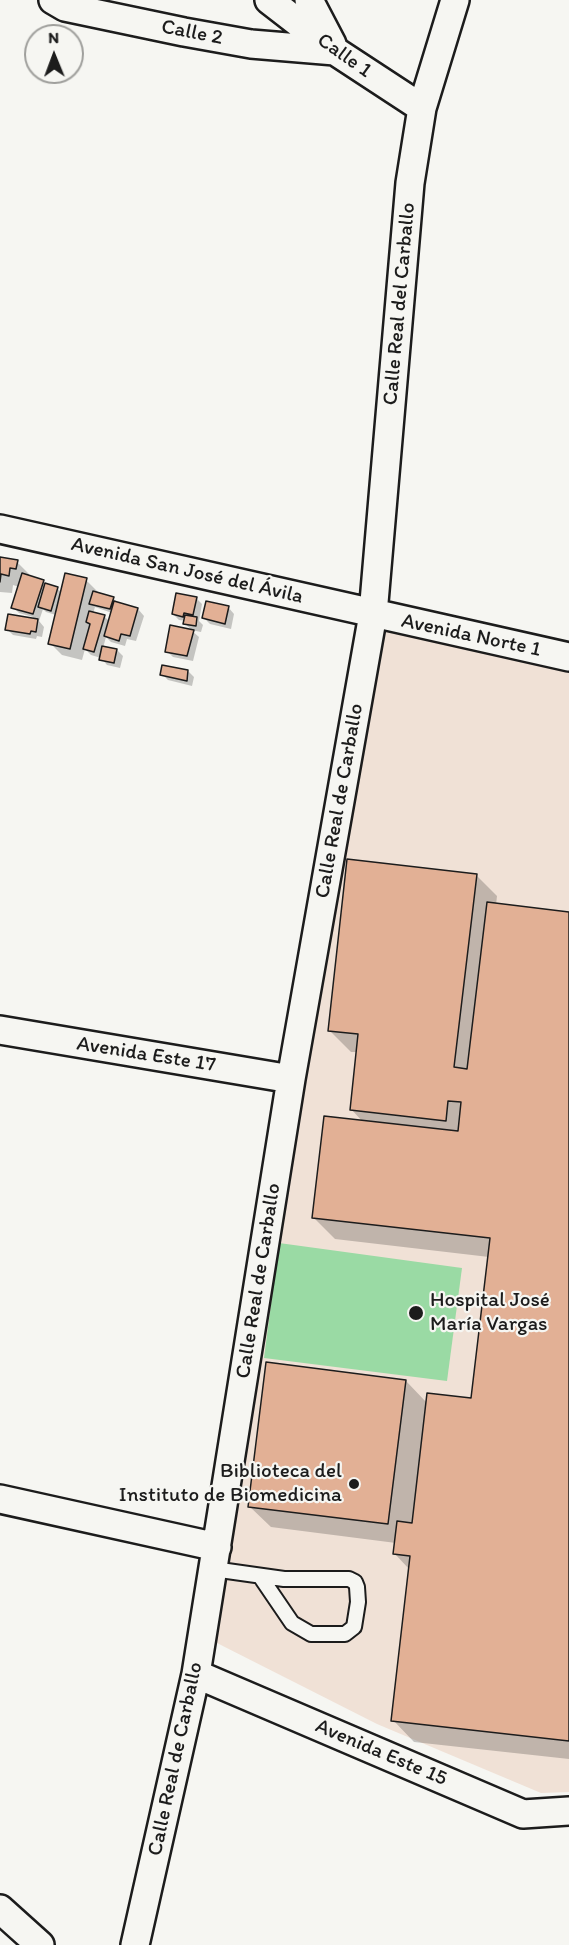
<!DOCTYPE html>
<meta charset="utf-8">
<style>
body{margin:0}
#map{position:relative;width:569px;height:1945px;overflow:hidden;background:#f6f6f2;font-family:Itim,sans-serif}
canvas{display:block}
.north{position:absolute;left:24px;top:24px;width:60px;height:60px;box-sizing:border-box;background:#f6f6f2;border:2px solid #9f9f9c;border-radius:50%;rotate:359deg;font-size:16px;font-weight:700;line-height:24px;text-align:center;color:#1c1c1c}
.north::after{content:'';display:block;margin:auto;width:21px;height:27px;background:#1c1c1c;clip-path:polygon(50% 0,100% 100%,50% 72%,0 100%)}
</style>
<div id="map">
<canvas width="569" height="1945"></canvas>
<div class="north">N</div>
</div>
<script>
const ctx = document.querySelector('canvas').getContext('2d');
ctx.lineJoin = 'round';
function paint(path, color) {
  ctx.fillStyle = color;
  ctx.fill(path, 'evenodd');
}
function toPath(rows) {
  const path = new Path2D();
  for (const r of rows) {
    path.moveTo(r[0], r[1]);
    for (let i = 2; i < r.length; i += 2) path.lineTo(r[i], r[i + 1]);
  }
  return path;
}
function trace(path, color, width, dash) {
  ctx.strokeStyle = color;
  ctx.lineWidth = width;
  ctx.lineCap = dash ? 'butt' : 'round';
  ctx.setLineDash(dash || []);
  ctx.stroke(path);
}
function drawText(font, color, halo, rows, align = 'center') {
  ctx.font = font + ' Itim,sans-serif';
  ctx.lineWidth = 4.5;
  ctx.setLineDash([]);
  ctx.textBaseline = 'middle';
  ctx.strokeStyle = halo;
  ctx.fillStyle = color;
  for (const [text, x, y, turn = 0] of rows) {
    ctx.save();
    ctx.translate(x, y);
    ctx.rotate((+turn || 0) * Math.PI / 180);
    ctx.textAlign = isNaN(turn) ? turn : align;
    if (halo) ctx.strokeText(text, 0, 0);
    ctx.fillText(text, 0, 0);
    ctx.restore();
  }
}
const built = toPath([
 [381,631,569,655,569,1792,541,1793,377,1724,211,1640,306,1055]
]);
const green = toPath([
 [279,1243,462,1268,447,1381,264,1358]
]);
const shadow = toPath([
 [0,558,17,562,29,574,29,577,43,581,47,585,57,588,62,593,86,580,98,592,98,594,113,598,119,604,138,609,144,616,136,641,127,639,125,646,111,642,106,637,103,648,117,650,123,656,120,668,107,665,101,658,91,655,85,649,82,660,62,655,50,643,56,615,46,612,43,609,39,621,44,627,42,637,37,636,36,639,13,635,7,629,33,620,33,617,19,613,13,607,19,587,13,585,12,593,0,592],
 [95,607,112,613,110,622,104,616,93,614],
 [196,598,202,604,199,621,203,625,201,632,191,630,199,637,193,661,173,657,167,651,193,631,185,624,186,621,179,620,173,614],
 [228,607,234,614,231,629,210,624,204,618],
 [188,671,194,677,192,686,168,680,162,674],
 [476,875,497,896,496,905,569,913,569,1759,414,1742,393,1720,410,1570,395,1554,396,1543,271,1527,249,1506,406,1381,427,1403,473,1400,489,1257,335,1239,314,1218,363,1122,351,1109,358,1052,351,1052,329,1030]
]);
const building = toPath([
 [0,557,18,560,16,569,10,568,9,576,1,574,0,582,0,557],
 [22,573,44,580,33,614,11,608,22,573],
 [65,573,87,578,70,649,48,644,65,573],
 [45,583,58,587,51,611,38,607,45,583],
 [93,591,114,597,110,609,89,604,93,591],
 [176,593,197,597,193,615,184,613,183,617,172,614,176,593],
 [114,601,138,608,130,636,121,634,119,641,104,636,114,601],
 [206,601,229,606,225,624,202,618,206,601],
 [89,611,105,615,94,652,83,649,90,624,86,622,89,611],
 [8,614,38,619,36,632,31,631,30,634,5,630,8,614],
 [185,615,197,617,196,626,183,624,185,615],
 [170,625,194,630,187,656,165,652,170,625],
 [102,646,117,649,114,663,99,660,102,646],
 [162,665,188,670,187,681,160,675,162,665],
 [347,859,477,874,454,1067,467,1069,487,902,569,912,569,1741,391,1721,410,1556,393,1554,397,1521,412,1523,427,1393,471,1398,490,1238,312,1218,324,1116,458,1131,461,1102,448,1101,446,1121,350,1110,358,1034,328,1031,347,859],
 [266,1362,406,1380,388,1524,248,1507,266,1362]
]);
const service = toPath([
 [213,1569,284,1579,349,1579,355,1582,357,1587,358,1602,354,1627,345,1634,311,1634,292,1623,260,1576]
]);
const minor = toPath([
 [53,0,65,7,184,32,251,44,335,51],
 [269,0,335,51,422,108],
 [309,0,332,44],
 [0,529,569,657],
 [0,1030,291,1079],
 [0,1499,217,1547],
 [196,1674,523,1814,569,1811],
 [0,1909,40,1945],
 [135,1945,196,1674,291,1079,373,614,410,183,422,108,455,0]
]);
const markers = [
 [416,1313,8,"#1c1c1c"],
 [354,1484,6,"#1c1c1c"]
];
const streetNames = [
 ["Calle 2",192,33,11],
 ["Calle 1",344,56,35],
 ["Calle Real del Carballo",400,304,-85],
 ["Avenida San José del Ávila",187,571,13],
 ["Avenida Norte 1",471,636,12],
 ["Calle Real de Carballo",340,801,-80],
 ["Avenida Este 17",146,1055,9],
 ["Calle Real de Carballo",259,1281,-81],
 ["Avenida Este 15",381,1753,23],
 ["Calle Real de Carballo",176,1759,-78]
];
const poiNames = [
 ["Hospital José",430,1301],
 ["María Vargas",430,1325],
 ["Biblioteca del",342,1472,"right"],
 ["Instituto de Biomedicina",342,1496,"right"]
];
paint(built, '#f0e1d6');
paint(green, '#9adaa4');
paint(shadow, '#0003');
paint(building, '#e2b095');
trace(building, '#1c1c1c', 1.5);
trace(service, '#1c1c1c', 18);
trace(minor, '#1c1c1c', 32);
trace(service, '#f6f6f2', 14);
trace(minor, '#f6f6f2', 27);
for (const [x, y, r, color] of markers) {
  const dot = new Path2D();
  dot.arc(x, y, r, 0, 2 * Math.PI);
  ctx.fillStyle = color;
  ctx.fill(dot);
  trace(dot, '#f6f6f2', 2);
}
drawText('21px', '#1c1c1c', '#f6f6f2', streetNames);
drawText('21px', '#1c1c1c', '#f6f6f2', poiNames, 'left');
</script>
